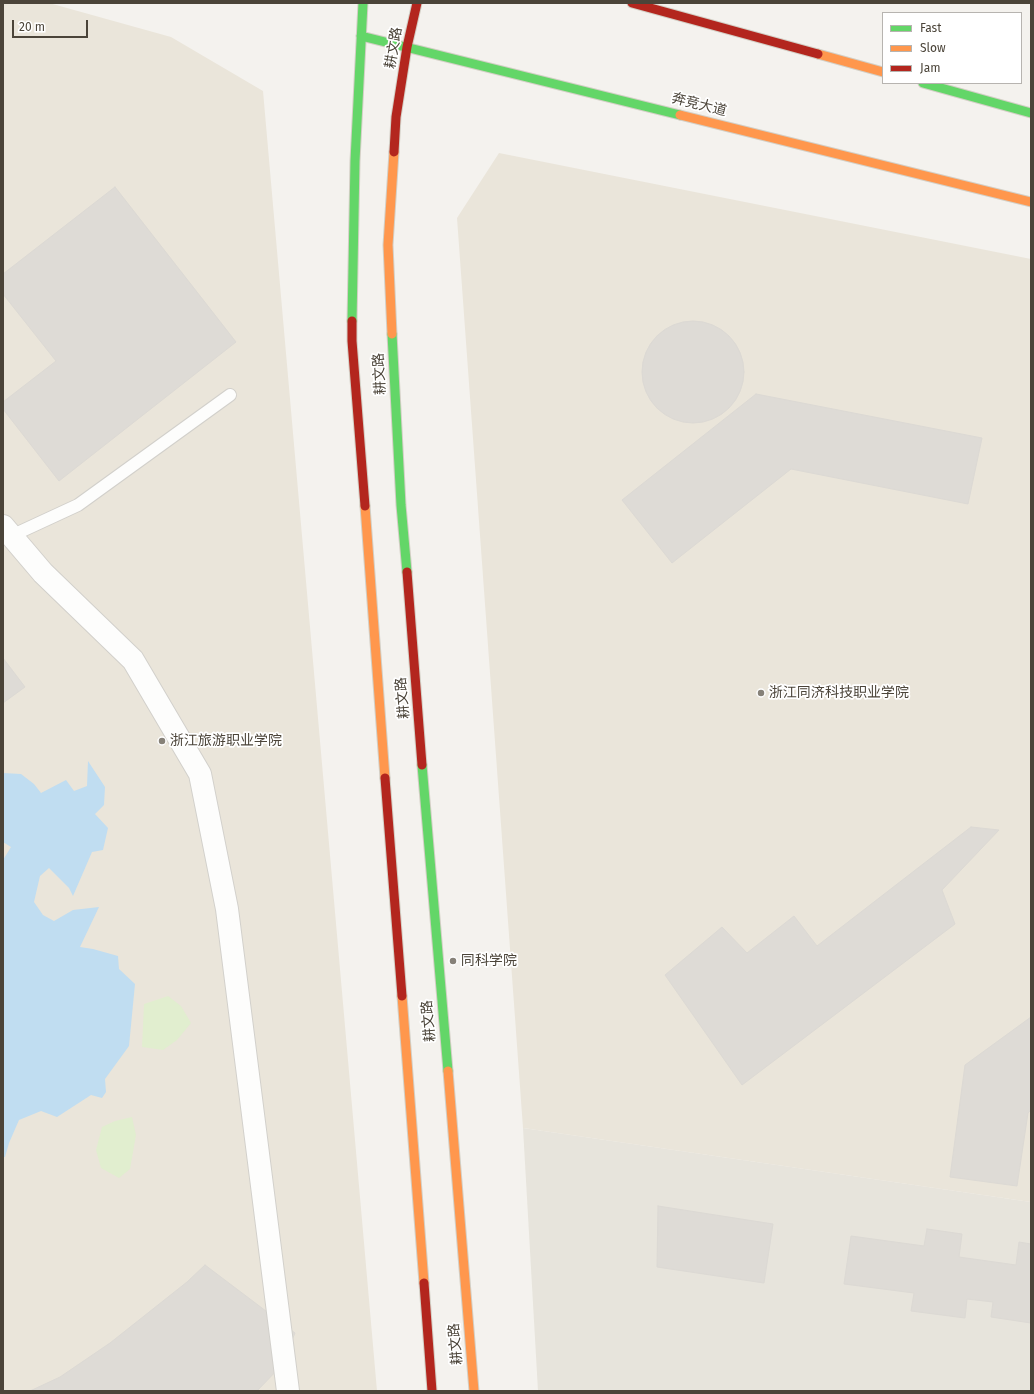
<!DOCTYPE html>
<meta charset="utf-8">
<style>
body{margin:0}
#map{position:relative;width:1034px;height:1394px;overflow:hidden;background:#f4f2ee;font-family:"Fira Sans",sans-serif}
canvas{display:block}
.frame{position:absolute;inset:0;border:4px solid #4b4439;pointer-events:none}
.legend{position:absolute;left:882px;top:12px;width:140px;height:72px;box-sizing:border-box;background:#fff;border:1px solid #b7b4b0;margin:0;padding:5px 7px;list-style:none;font-size:12px;color:#4b4439}
.legend li{display:flex;align-items:center;gap:8px;height:20px}
.legend b{width:20px;border:1px solid #b7b4b0}
.scale{position:absolute;left:12px;top:20px;width:76px;height:18px;box-sizing:border-box;border:2px solid #4b4439;border-top:0;padding-left:5px;font-size:12px;line-height:14px;white-space:nowrap;color:#4b4439;-webkit-text-stroke:3px #fff;paint-order:stroke}
</style>
<div id="map">
<canvas width="1034" height="1394"></canvas>
<div class="frame"></div>
<ul class="legend">
<li><b style="height:5px;background:#63d668"></b>Fast</li>
<li><b style="height:5px;background:#ff974d"></b>Slow</li>
<li><b style="height:5px;background:#b3261e"></b>Jam</li>
</ul>
<div class="scale">20 m</div>
</div>
<script>
const ctx = document.querySelector('canvas').getContext('2d');
ctx.lineJoin = 'round';
function paint(path, color) {
  ctx.fillStyle = color;
  ctx.fill(path, 'evenodd');
}
function toPath(rows) {
  const path = new Path2D();
  for (const r of rows) {
    if (r.length === 3) {
      path.moveTo(r[0] + r[2], r[1]);
      path.arc(r[0], r[1], r[2], 0, 2 * Math.PI);
      continue;
    }
    path.moveTo(r[0], r[1]);
    for (let i = 2; i < r.length; i += 2) path.lineTo(r[i], r[i + 1]);
  }
  return path;
}
function trace(path, color, width, dash) {
  ctx.strokeStyle = color;
  ctx.lineWidth = width;
  ctx.lineCap = dash ? 'butt' : 'round';
  ctx.setLineDash(dash || []);
  ctx.stroke(path);
}
function drawText(font, color, halo, rows, align = 'center') {
  ctx.font = font + ' "Fira Sans","Noto Sans SC",sans-serif';
  ctx.lineWidth = 3.5;
  ctx.setLineDash([]);
  ctx.textBaseline = 'middle';
  ctx.strokeStyle = halo;
  ctx.fillStyle = color;
  for (const [text, x, y, turn = 0] of rows) {
    ctx.save();
    ctx.translate(x, y);
    ctx.rotate((+turn || 0) * Math.PI / 180);
    ctx.textAlign = isNaN(turn) ? turn : align;
    if (halo) ctx.strokeText(text, 0, 0);
    ctx.fillText(text, 0, 0);
    ctx.restore();
  }
}
const residential = toPath([
 [523,1128,1031,1202,1031,1391,538,1391]
]);
const education = toPath([
 [3,3,49,3,171,37,263,91,377,1391,3,1391],
 [499,153,1031,259,1031,1202,523,1128,457,218]
]);
const green = toPath([
 [168,996,181,1006,191,1023,177,1040,163,1050,142,1047,144,1004],
 [132,1117,136,1135,130,1169,119,1178,101,1168,96,1150,102,1127,115,1121]
]);
const water = toPath([
 [88,761,105,787,104,805,95,814,108,828,103,850,92,852,73,896,69,888,49,868,40,876,34,902,43,915,54,921,73,910,99,907,80,947,93,949,118,956,119,969,135,984,129,1046,105,1079,106,1092,102,1098,91,1095,57,1117,41,1111,19,1120,9,1143,5,1157,3,1157,3,860,11,847,3,842,3,773,21,774,34,784,41,793,66,780,74,791,87,786]
]);
const building = toPath([
 [115,187,236,342,59,481,3,409,3,402,56,361,3,294,3,274,115,187],
 [693,372,51],
 [756,394,982,438,968,504,791,469,672,563,622,500,756,394],
 [3,658,25,687,3,703,3,658],
 [971,827,999,830,942,890,955,924,742,1085,665,975,722,927,747,953,794,916,817,946,971,827],
 [1031,1017,1031,1110,1028,1113,1017,1186,950,1177,965,1065,1031,1017],
 [658,1206,773,1224,764,1283,657,1267,658,1206],
 [927,1229,962,1234,959,1257,1016,1265,1019,1242,1031,1244,1031,1323,991,1317,993,1302,967,1299,965,1318,911,1311,914,1293,844,1284,851,1236,924,1246,927,1229],
 [205,1265,295,1333,280,1367,257,1391,30,1391,60,1377,110,1343,187,1282,205,1265]
]);
const lane = toPath([
 [11,536,78,505,230,395]
]);
const street = toPath([
 [3,526,43,573,133,660,200,774,227,909,288,1391]
]);
const fast = toPath([
 [361,36,680,115],
 [923,83,1031,113],
 [352,321,355,161,363,3],
 [392,334,401,505,407,572],
 [422,765,448,1071]
]);
const slow = toPath([
 [818,54,883,72],
 [680,115,1031,202],
 [392,334,388,245,394,152],
 [365,506,385,778],
 [402,996,424,1283],
 [448,1071,474,1391]
]);
const jam = toPath([
 [632,3,818,54],
 [394,152,396,117,407,47,417,3],
 [352,321,352,341,365,506],
 [407,572,422,765],
 [385,778,402,996],
 [424,1283,432,1391]
]);
const markers = [
 [761,693,4,"#868178"],
 [162,741,4,"#868178"],
 [453,961,4,"#868178"]
];
const streetNames = [
 ["耕文路",394,48,-80],
 ["奔竞大道",699,105,14],
 ["耕文路",380,374,-93],
 ["耕文路",403,698,-95],
 ["耕文路",429,1021,-95],
 ["耕文路",456,1344,-95]
];
const poiNames = [
 ["浙江同济科技职业学院",769,693],
 ["浙江旅游职业学院",170,741],
 ["同科学院",461,961]
];
paint(residential, '#e7e4dc');
paint(education, '#eae5da');
paint(green, '#e1eecf');
paint(water, '#c0ddf1');
paint(building, '#dedbd6');
trace(building, '#dcd9d4', 1);
trace(lane, '#d2d0cb', 14);
trace(street, '#d2d0cb', 24);
trace(fast, '#d3cfc5', 11);
trace(slow, '#d3cfc5', 11);
trace(jam, '#d3cfc5', 11);
trace(lane, '#fdfdfc', 12);
trace(street, '#fdfdfc', 22);
trace(fast, '#63d668', 9);
trace(slow, '#ff974d', 9);
trace(jam, '#b3261e', 9);
for (const [x, y, r, color] of markers) {
  const dot = new Path2D();
  dot.arc(x, y, r, 0, 2 * Math.PI);
  ctx.fillStyle = color;
  ctx.fill(dot);
  trace(dot, '#fff', 1.5);
}
drawText('14px', '#4b4439', '#fff', streetNames);
drawText('14px', '#4b4439', '#fff', poiNames, 'left');
</script>
